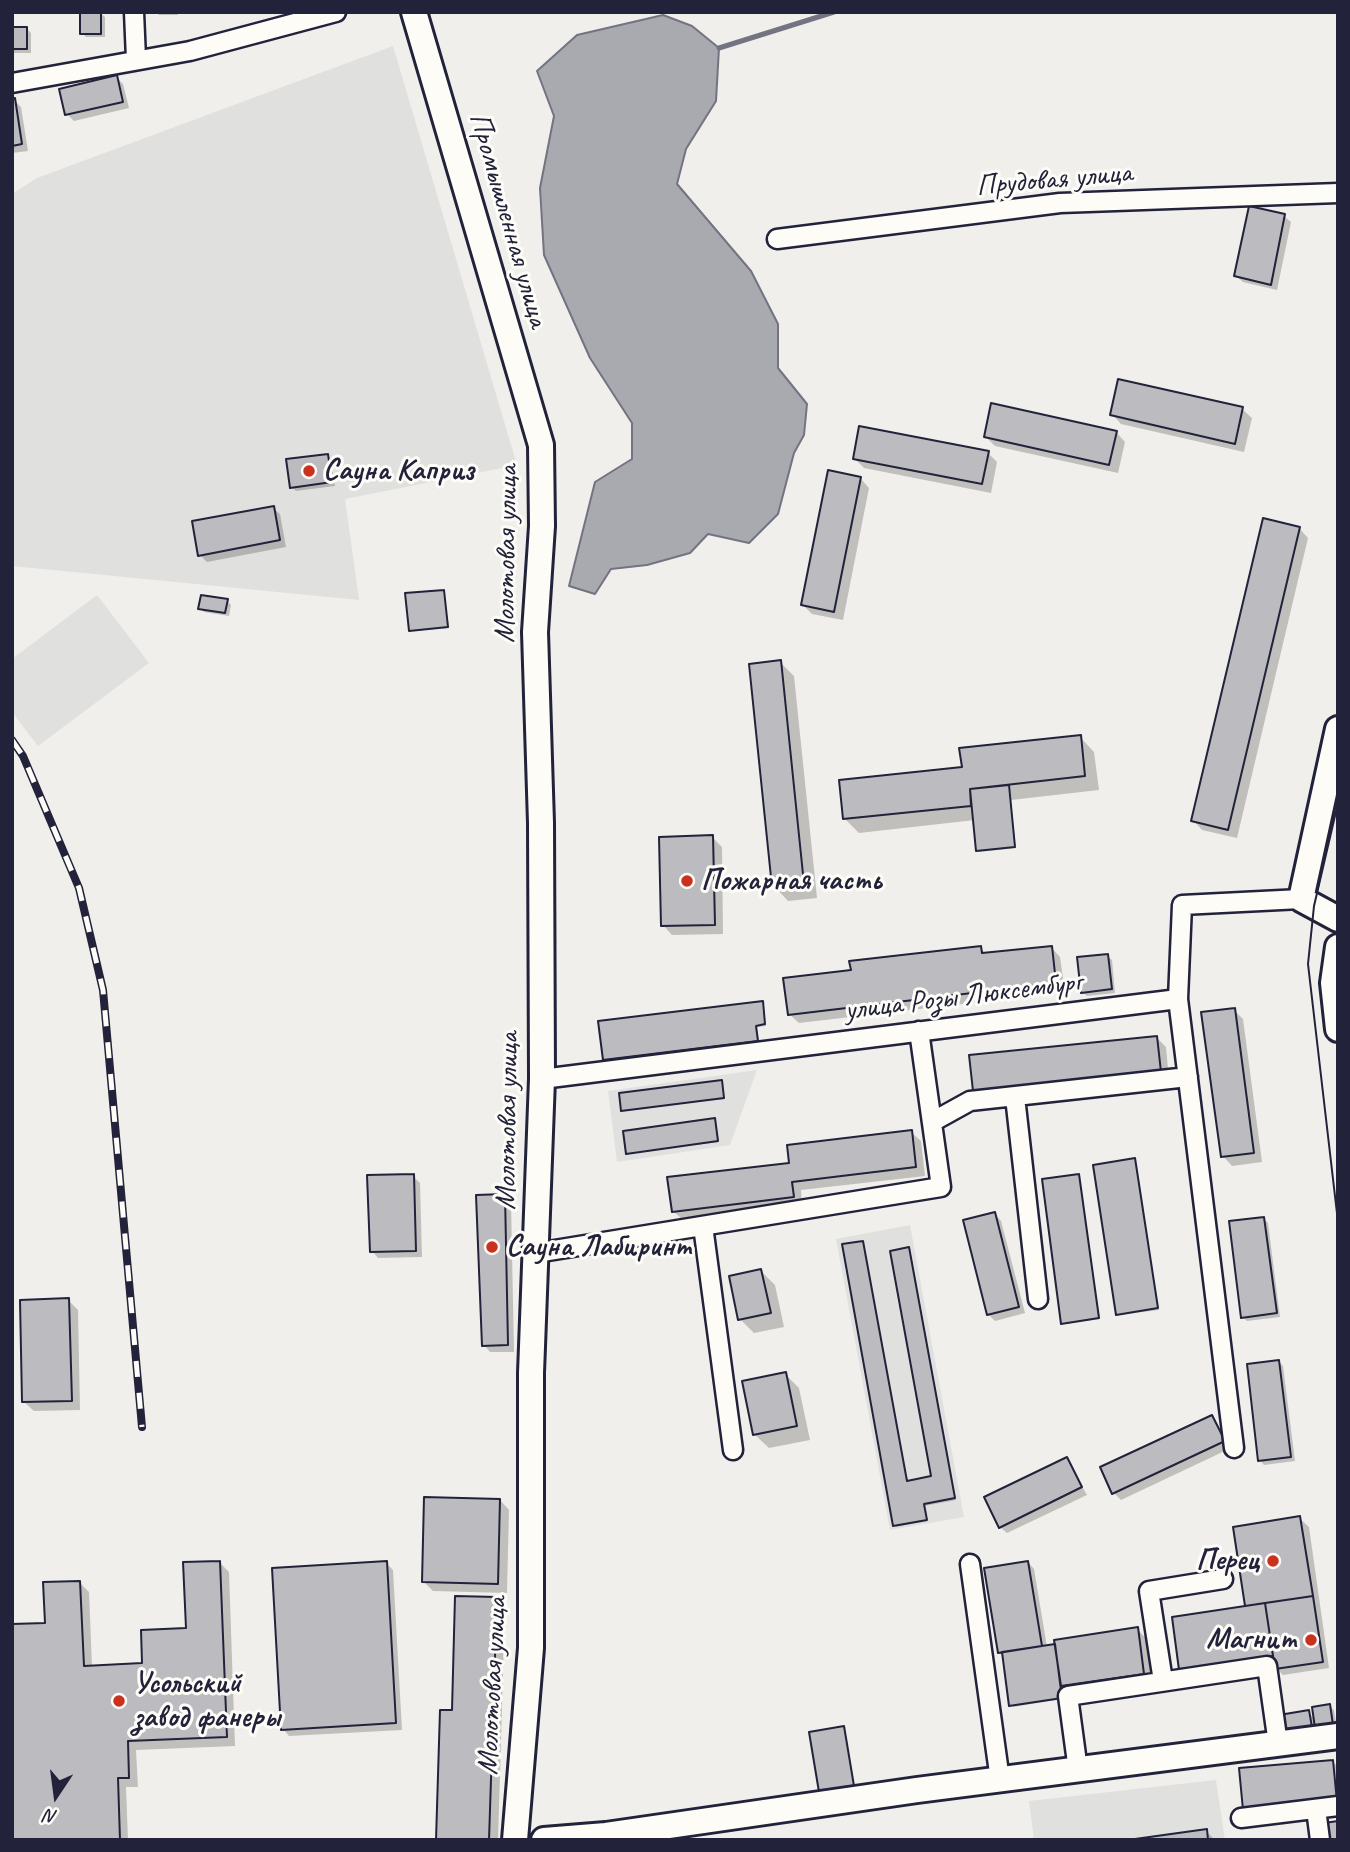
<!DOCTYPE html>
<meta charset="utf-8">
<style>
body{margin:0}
#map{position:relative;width:1350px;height:1852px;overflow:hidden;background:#f0efec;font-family:Caveat,sans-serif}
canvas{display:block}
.frame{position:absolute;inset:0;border:14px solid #22223b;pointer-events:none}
.north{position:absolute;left:21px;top:1761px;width:70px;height:70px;-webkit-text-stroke:5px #fdfcf7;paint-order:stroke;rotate:193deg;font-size:19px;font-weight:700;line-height:28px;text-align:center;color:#22223b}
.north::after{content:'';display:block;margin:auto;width:24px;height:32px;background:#22223b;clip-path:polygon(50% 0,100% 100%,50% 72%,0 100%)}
</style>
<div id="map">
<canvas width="1350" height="1852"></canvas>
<div class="frame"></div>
<div class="north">N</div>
</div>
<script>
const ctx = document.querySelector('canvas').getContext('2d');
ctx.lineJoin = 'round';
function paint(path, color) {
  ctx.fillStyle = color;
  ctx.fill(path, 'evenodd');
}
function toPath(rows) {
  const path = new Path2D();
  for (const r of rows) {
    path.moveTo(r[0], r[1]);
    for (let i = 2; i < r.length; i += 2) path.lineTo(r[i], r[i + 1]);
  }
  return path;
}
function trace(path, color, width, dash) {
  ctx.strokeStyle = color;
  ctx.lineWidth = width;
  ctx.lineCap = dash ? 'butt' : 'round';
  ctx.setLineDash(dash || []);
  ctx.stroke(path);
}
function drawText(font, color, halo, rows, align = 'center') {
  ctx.font = font + ' Caveat,sans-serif';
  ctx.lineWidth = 6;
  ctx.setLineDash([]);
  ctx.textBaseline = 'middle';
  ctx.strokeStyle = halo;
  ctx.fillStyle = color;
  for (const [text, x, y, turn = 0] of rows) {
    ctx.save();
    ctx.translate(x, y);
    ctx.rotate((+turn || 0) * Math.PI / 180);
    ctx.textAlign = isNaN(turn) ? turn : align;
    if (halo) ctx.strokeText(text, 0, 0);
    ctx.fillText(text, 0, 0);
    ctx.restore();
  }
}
const built = toPath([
 [393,46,517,465,345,499,359,600,12,566,12,194,37,178],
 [97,595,149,663,38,746,12,712,12,659],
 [757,1070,730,1145,617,1162,608,1091],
 [910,1225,964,1517,890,1530,836,1239],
 [1216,1780,1225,1840,1034,1840,1029,1801]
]);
const water = toPath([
 [663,15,692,26,719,48,716,101,686,149,677,184,751,271,778,324,778,368,807,404,804,435,794,453,778,514,749,543,708,534,690,553,647,565,611,569,595,594,569,586,595,482,632,459,632,423,590,358,544,255,540,188,554,116,537,71,577,35,663,15]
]);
const shadow = toPath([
 [156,12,178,12,178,15,159,15],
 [100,13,105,17,105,37,86,37,82,33],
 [26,28,31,33,31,53,12,53,12,29],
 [116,77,123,84,129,108,74,121,67,114],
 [14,100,21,107,28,151,12,153],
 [1284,216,1291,222,1277,290,1243,282,1236,276],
 [1242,409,1252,418,1244,452,1121,424,1112,414],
 [1116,432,1125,442,1118,473,995,446,986,437],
 [988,453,997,462,991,493,864,468,855,459],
 [327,455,331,460,335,486,296,491,292,487],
 [860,478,869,488,843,620,812,614,803,605],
 [273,508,280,514,286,547,207,562,200,555],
 [1299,528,1308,538,1237,838,1202,830,1193,820],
 [444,591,449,628,412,631,410,630],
 [227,601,231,605,229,616,204,612,200,608],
 [780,662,794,676,817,898,788,901,774,886],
 [1080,737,1094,752,1099,790,1011,800,1016,848,979,852,975,820,859,833,845,819,963,769],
 [712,837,722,847,723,934,672,935,663,925],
 [1051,947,1060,957,1065,992,799,1023,789,1014,853,972,980,948,987,955],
 [1107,956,1112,960,1115,993,1087,996,1082,992],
 [762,1003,766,1026,757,1027,759,1042,605,1059],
 [1234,1010,1243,1019,1262,1162,1232,1166,1223,1156],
 [1157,1038,1166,1047,1169,1080,984,1099,974,1090],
 [721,1082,725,1099,623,1110],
 [714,1120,719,1142,628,1153],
 [911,1132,921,1141,925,1176,801,1190,802,1206,683,1220,673,1211,791,1164],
 [1135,1160,1159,1310,1119,1315,1117,1314],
 [1078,1175,1100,1319,1065,1324,1063,1323],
 [413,1176,420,1183,422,1257,378,1258,372,1251],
 [504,1196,511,1203,514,1352,490,1352,484,1345],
 [995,1214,1001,1221,1025,1313,995,1321,988,1314],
 [1263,1218,1268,1223,1280,1317,1247,1321,1243,1317],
 [863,1242,907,1482,933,1478,910,1250,956,1500,924,1506,927,1521,896,1527],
 [761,1271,775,1285,784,1327,754,1333,740,1319],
 [68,1300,78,1310,80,1410,34,1411,24,1402],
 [1279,1362,1283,1366,1295,1461,1264,1465,1260,1460],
 [785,1374,799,1388,810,1440,769,1448,754,1434],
 [1212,1417,1231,1448,1121,1500,1114,1493,1102,1468],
 [1066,1459,1087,1495,1007,1533,1000,1527],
 [500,1500,509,1510,507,1593,433,1591,424,1582],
 [1299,1518,1309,1527,1329,1668,1283,1675,1276,1668,1191,1678,1181,1669,1247,1607,1235,1529],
 [219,1562,229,1572,235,1746,136,1750,138,1787,126,1787,128,1840,12,1840,47,1625,80,1583,89,1592,92,1667,144,1665,188,1630],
 [1028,1562,1034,1569,1047,1647,1137,1629,1146,1638,1153,1683,1072,1695,1061,1684,1063,1699,1013,1707,1005,1658,999,1652],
 [386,1563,393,1570,402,1730,289,1736,283,1729],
 [496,1599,505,1608,498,1840,437,1840,453,1712],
 [1329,1706,1334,1710,1337,1729,1321,1731,1314,1724,1316,1737,1288,1741,1308,1712,1315,1719],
 [844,1728,855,1787,822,1793],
 [1333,1762,1337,1766,1338,1806,1249,1813],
 [1206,1831,1215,1840,1139,1840]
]);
const stream = toPath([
 [719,48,834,12]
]);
const building = toPath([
 [80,12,101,12,101,34,80,34,80,12],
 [12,27,27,27,27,49,12,49,12,27],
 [117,75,123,102,65,115,59,89,117,75],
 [15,98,22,144,12,146,12,99,15,98],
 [1249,206,1285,214,1271,285,1234,276,1249,206],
 [1118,379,1243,407,1235,444,1110,415,1118,379],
 [991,403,1117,431,1109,465,984,437,991,403],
 [859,426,989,451,982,484,853,459,859,426],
 [328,454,332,482,290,488,286,459,328,454],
 [828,470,861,477,834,612,801,605,828,470],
 [274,506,280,540,198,556,192,521,274,506],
 [1263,518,1300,527,1228,830,1191,821,1263,518],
 [444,590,448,627,409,631,405,593,444,590],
 [201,595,228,599,225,613,198,609,201,595],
 [781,660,804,884,772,887,749,664,781,660],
 [1081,735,1085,776,970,789,971,806,843,819,839,780,962,767,959,748,1081,735],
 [1009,785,1015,847,976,851,970,789,1009,785],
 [713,835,715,925,661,926,659,837,713,835],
 [981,946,982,953,1052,946,1056,983,788,1015,783,978,851,970,849,961,981,946],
 [1108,954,1112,989,1081,993,1077,957,1108,954],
 [763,1001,765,1024,756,1026,758,1041,603,1060,598,1021,763,1001],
 [1235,1008,1254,1153,1221,1157,1201,1012,1235,1008],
 [1157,1036,1161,1072,973,1091,969,1055,1157,1036],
 [722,1080,724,1098,621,1111,619,1093,722,1080],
 [715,1118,718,1141,626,1154,623,1131,715,1118],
 [912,1130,916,1167,792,1182,794,1197,672,1212,667,1177,789,1163,787,1145,912,1130],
 [1135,1158,1158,1308,1116,1315,1093,1165,1135,1158],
 [414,1174,416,1251,370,1252,367,1175,414,1174],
 [1079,1174,1099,1318,1061,1324,1042,1179,1079,1174],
 [505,1194,508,1345,482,1346,476,1195,505,1194],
 [995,1212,1019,1307,987,1315,963,1220,995,1212],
 [1264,1217,1277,1313,1241,1318,1229,1221,1264,1217],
 [863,1241,907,1481,931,1476,890,1251,909,1247,955,1498,924,1504,927,1520,893,1526,842,1244,863,1241],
 [761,1269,771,1313,738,1320,729,1276,761,1269],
 [69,1298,72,1401,22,1402,20,1300,69,1298],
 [1279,1360,1291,1457,1258,1461,1247,1364,1279,1360],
 [786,1372,797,1426,753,1435,742,1381,786,1372],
 [1212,1415,1225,1441,1112,1494,1100,1467,1212,1415],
 [1067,1457,1082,1487,999,1528,984,1497,1067,1457],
 [424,1497,500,1499,498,1584,422,1582,424,1497],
 [1300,1516,1313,1596,1245,1606,1233,1527,1300,1516],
 [220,1561,227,1737,128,1741,129,1778,118,1778,120,1840,12,1840,12,1624,45,1623,43,1582,80,1581,84,1666,142,1663,141,1630,186,1628,183,1562,220,1561],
 [387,1561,396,1723,281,1730,272,1568,387,1561],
 [1028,1561,1042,1646,998,1653,984,1568,1028,1561],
 [455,1596,497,1597,489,1840,436,1840,440,1710,452,1710,455,1596],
 [1313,1596,1323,1662,1275,1669,1265,1603,1313,1596],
 [1265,1603,1273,1656,1179,1670,1172,1617,1265,1603],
 [1138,1627,1144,1674,1061,1686,1054,1640,1138,1627],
 [1055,1644,1062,1698,1009,1706,1002,1652,1055,1644],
 [1330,1704,1333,1725,1315,1728,1312,1707,1330,1704],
 [1309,1710,1313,1733,1282,1738,1279,1715,1309,1710],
 [844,1726,854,1786,819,1792,809,1732,844,1726],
 [1333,1760,1337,1802,1243,1810,1239,1768,1333,1760],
 [1338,1821,1338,1840,1326,1840,1324,1823,1338,1821],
 [1207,1829,1208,1840,1128,1840,1135,1839,1207,1829]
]);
const street = toPath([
 [134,12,136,59],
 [12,83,190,51,336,12],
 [777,239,1060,203,1338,193],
 [542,1079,1178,999],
 [1015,1097,1038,1299],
 [932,1122,970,1101,1188,1077],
 [703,1226,733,1450],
 [536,1253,941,1187,919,1031],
 [1234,1448,1178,999,1182,905,1301,899],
 [970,1564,1000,1780],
 [1163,1681,1149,1591,1223,1579],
 [1078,1770,1068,1696,1267,1666,1278,1744],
 [1316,1809,1320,1840],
 [1241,1818,1338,1806]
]);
const secondary = toPath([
 [414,12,541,445,542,526,535,632,541,823,542,1079,531,1373,531,1648,515,1840],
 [1338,729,1301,899,1338,919],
 [1338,947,1333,983,1338,1029],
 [544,1840,606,1835,917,1790,1338,1736]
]);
const tram = toPath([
 [1338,803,1314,906,1308,964,1338,1222]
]);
const rail = toPath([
 [12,740,23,756,79,888,103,990,142,1427]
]);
const markers = [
 [309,471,7,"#c8321e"],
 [687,881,7,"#c8321e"],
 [492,1247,7,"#c8321e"],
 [1273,1561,7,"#c8321e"],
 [1311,1640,7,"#c8321e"],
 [119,1701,7,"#c8321e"]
];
const streetNames = [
 ["Прудовая улица",1054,180,-5],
 ["Промышленная улица",508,220,74],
 ["Молотовая улица",507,554,-89],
 ["улица Розы Люксембург",963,997,-7],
 ["Молотовая улица",508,1121,-89],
 ["Молотовая улица",493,1686,-87]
];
const poiNames = [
 ["Сауна Каприз",323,471],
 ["Пожарная часть",701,881],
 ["Сауна Лабиринт",506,1247],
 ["Перец",1259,1561,"right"],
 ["Магнит",1297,1640,"right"],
 ["Усольский",133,1684],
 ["завод фанеры",133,1718]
];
paint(built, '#e0e0df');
paint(water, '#a9a9b0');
trace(water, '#737381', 2);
paint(shadow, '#0003');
trace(stream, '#737381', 5);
paint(building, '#bcbcc0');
trace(building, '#22223b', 2);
trace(street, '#22223b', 23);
trace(secondary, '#22223b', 30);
trace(street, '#fdfcf7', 18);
trace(secondary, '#fdfcf7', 24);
trace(tram, '#22223b', 2);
trace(rail, '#22223b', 8);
trace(rail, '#fdfcf7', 5, [16]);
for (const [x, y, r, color] of markers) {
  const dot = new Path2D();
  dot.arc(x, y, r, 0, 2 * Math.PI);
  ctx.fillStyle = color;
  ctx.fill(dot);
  trace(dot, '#fdfcf7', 2.5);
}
drawText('30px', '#22223b', '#fdfcf7', streetNames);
drawText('bold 30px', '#22223b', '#fdfcf7', poiNames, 'left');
</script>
